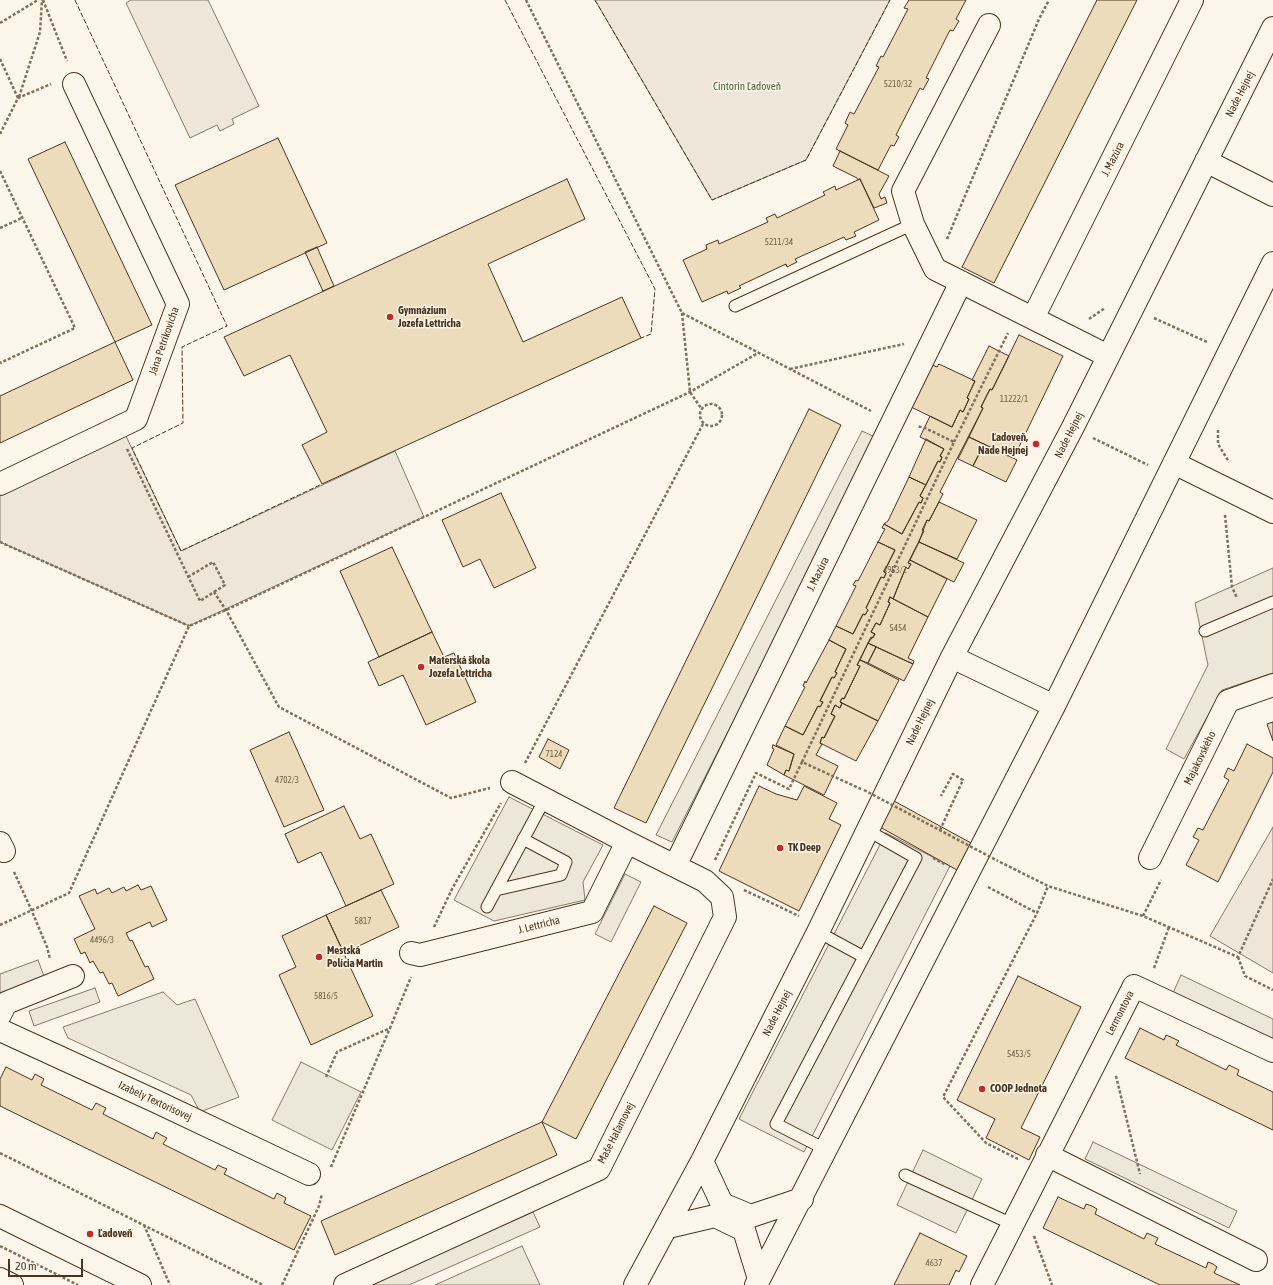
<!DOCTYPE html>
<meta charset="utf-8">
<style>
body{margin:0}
#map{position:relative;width:1273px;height:1285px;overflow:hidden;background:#fbf6e9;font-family:"Asap Condensed",sans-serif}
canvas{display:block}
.scale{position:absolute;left:8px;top:1259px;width:75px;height:18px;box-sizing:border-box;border:2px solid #4a3520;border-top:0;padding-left:5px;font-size:12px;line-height:14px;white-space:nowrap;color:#4a3520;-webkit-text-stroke:3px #fbf6e9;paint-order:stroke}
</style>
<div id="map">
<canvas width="1273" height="1285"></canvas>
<div class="scale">20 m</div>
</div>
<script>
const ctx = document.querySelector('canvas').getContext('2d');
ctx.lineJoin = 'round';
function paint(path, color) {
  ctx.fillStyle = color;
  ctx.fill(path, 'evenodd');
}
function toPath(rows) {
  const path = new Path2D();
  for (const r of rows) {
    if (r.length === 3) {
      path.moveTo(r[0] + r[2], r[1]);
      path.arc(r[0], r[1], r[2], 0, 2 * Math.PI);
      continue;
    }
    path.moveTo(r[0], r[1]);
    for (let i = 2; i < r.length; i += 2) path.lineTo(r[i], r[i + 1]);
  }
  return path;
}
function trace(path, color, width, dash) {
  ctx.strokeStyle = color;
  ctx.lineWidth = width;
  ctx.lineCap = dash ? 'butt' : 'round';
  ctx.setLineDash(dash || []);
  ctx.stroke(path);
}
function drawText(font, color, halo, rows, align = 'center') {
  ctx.font = font + ' "Asap Condensed",sans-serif';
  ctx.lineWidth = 3;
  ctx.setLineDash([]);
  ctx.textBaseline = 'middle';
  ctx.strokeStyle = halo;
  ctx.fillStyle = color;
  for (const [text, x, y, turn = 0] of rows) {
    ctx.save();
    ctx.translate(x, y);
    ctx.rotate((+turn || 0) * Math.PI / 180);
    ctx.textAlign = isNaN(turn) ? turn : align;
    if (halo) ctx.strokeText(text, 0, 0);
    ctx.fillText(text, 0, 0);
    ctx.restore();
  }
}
const green = toPath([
 [131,0,208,0,259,106,232,119,234,124,220,131,217,125,190,138,126,3,131,0],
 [595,0,890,0,806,160,712,200,595,0],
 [125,434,181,551,395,451,424,517,189,626,0,542,0,495,125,434],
 [1273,827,1273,973,1210,936,1273,827]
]);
const parking = toPath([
 [862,431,877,438,672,842,656,835,862,431],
 [1273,568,1273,673,1222,690,1184,759,1166,749,1208,665,1195,603,1273,568],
 [509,797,603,845,583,882,585,900,494,921,454,900,509,797],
 [886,833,950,866,804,1152,739,1119,886,833],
 [625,874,641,882,611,942,595,934,625,874],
 [38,960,45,979,0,996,0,974,38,960],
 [1181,975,1273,1019,1273,1041,1173,993,1181,975],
 [95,988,100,1002,34,1026,29,1011,95,988],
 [163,992,177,1005,195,999,239,1097,200,1112,191,1095,68,1038,63,1027,163,992],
 [301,1062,361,1092,332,1150,272,1120,301,1062],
 [1093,1142,1237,1211,1229,1228,1085,1159,1093,1142],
 [923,1150,982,1179,956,1233,897,1205,923,1150],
 [533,1212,540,1227,409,1285,372,1285,371,1283,533,1212],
 [522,1246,540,1285,435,1285,522,1246]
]);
const building = toPath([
 [909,0,966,0,956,19,959,21,953,31,950,30,926,78,929,79,923,90,920,88,896,135,899,137,894,146,891,145,878,170,836,149,848,125,845,123,850,112,854,114,879,67,876,66,881,56,883,57,908,9,904,8,909,0],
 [1097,0,1137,0,994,283,962,267,1097,0],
 [278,138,327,243,224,290,175,185,278,138],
 [65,142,152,325,115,342,28,159,65,142],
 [840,151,889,176,879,194,881,199,885,197,887,203,874,208,860,179,858,180,857,178,833,166,840,151],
 [567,179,585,219,488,264,523,342,622,297,641,338,322,484,302,445,327,432,290,355,244,376,224,337,567,179],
 [860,179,879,220,854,232,856,236,846,240,844,237,795,259,797,262,787,267,786,264,739,286,741,288,728,294,727,291,702,302,683,260,707,249,706,245,718,240,719,244,768,222,766,218,775,214,777,218,825,195,823,192,835,186,836,190,860,179],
 [317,247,334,286,323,291,305,252,317,247],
 [1019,335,1063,356,1018,449,1012,447,1008,456,969,437,983,408,981,407,990,389,992,390,1019,335],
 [115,342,133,380,0,443,0,396,115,342],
 [989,346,1009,356,992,390,990,389,981,407,983,408,940,492,943,494,929,521,927,520,922,530,924,531,908,563,911,564,908,569,906,567,893,599,890,597,888,602,890,603,880,625,876,623,871,632,875,634,873,638,871,637,857,665,860,666,844,699,842,698,840,702,842,703,840,708,835,705,831,714,835,716,824,738,822,737,820,743,822,744,816,755,838,766,824,795,784,775,786,770,789,771,794,754,776,745,785,726,803,735,818,706,820,707,823,702,820,701,832,677,834,678,837,673,835,672,846,649,829,640,836,626,853,634,863,614,865,615,868,610,866,608,881,577,884,578,886,573,884,572,895,550,878,542,885,529,882,528,884,524,902,534,919,502,921,503,923,498,920,496,938,461,940,462,942,457,940,456,944,449,920,437,930,416,952,427,960,410,963,412,969,399,967,398,975,381,972,380,989,346],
 [930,364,937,367,939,364,975,381,967,398,969,399,963,412,960,410,952,427,909,406,930,364],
 [809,409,841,425,646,823,614,808,809,409],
 [969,437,984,444,973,466,958,459,969,437],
 [926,439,944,449,940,456,942,457,940,462,938,461,926,485,909,477,926,439],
 [984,444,1017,460,1006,482,973,466,984,444],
 [909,477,926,485,920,496,923,498,921,503,919,502,902,534,884,524,888,521,909,477],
 [501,493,536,568,494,588,480,559,463,567,442,520,501,493],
 [939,502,977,520,957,559,919,542,927,520,929,521,939,502],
 [878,542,895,550,884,572,886,573,884,578,881,577,866,608,868,610,865,615,863,614,853,634,836,626,856,586,853,585,856,580,858,581,878,542],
 [919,542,964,563,954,582,910,560,919,542],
 [392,547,432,632,379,657,340,571,392,547],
 [910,560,947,579,928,617,893,599,906,567,908,569,911,564,908,563,910,560],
 [890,597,928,617,908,658,914,661,913,664,868,643,875,634,871,632,876,623,880,625,890,603,888,602,890,597],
 [432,632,444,657,454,653,476,702,426,725,403,675,379,686,368,662,432,632],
 [829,640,846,649,835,672,837,673,834,678,832,677,820,701,823,702,820,707,818,706,803,735,785,726,805,687,803,686,805,681,806,683,829,640],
 [868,643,876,647,868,663,860,660,868,643],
 [876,647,913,664,904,681,868,663,876,647],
 [860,660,899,680,878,721,840,702,842,698,844,699,860,666,857,665,860,660],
 [842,703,878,721,856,761,820,743,822,737,824,738,835,716,831,714,835,705,840,708,842,703],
 [1273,722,1273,741,1267,724,1273,722],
 [289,732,324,810,284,827,250,750,289,732],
 [548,739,569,750,560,769,539,757,548,739],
 [1247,744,1273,758,1273,772,1218,882,1186,865,1199,840,1193,837,1198,828,1203,830,1229,780,1224,777,1228,768,1234,771,1247,744],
 [773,745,794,754,789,771,786,770,784,775,767,765,774,749,772,748,773,745],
 [759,786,776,794,797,800,804,786,837,803,829,819,841,825,799,911,719,871,759,786],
 [894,801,971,843,957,870,880,827,894,801],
 [344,806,360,839,371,834,394,884,346,906,321,852,298,863,285,834,344,806],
 [138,885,141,890,151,886,167,920,152,927,150,922,126,933,130,941,132,940,145,967,148,966,154,979,118,996,112,983,109,984,103,972,100,973,93,961,90,963,85,952,81,954,74,939,95,929,79,896,95,889,97,894,109,888,112,893,124,887,126,891,138,885],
 [381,890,399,927,344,953,326,915,381,890],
 [654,906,687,923,576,1139,542,1122,654,906],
 [326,915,373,1016,311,1045,279,975,296,967,282,936,326,915],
 [1018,976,1081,1007,1021,1128,1040,1137,1029,1160,986,1138,995,1119,957,1100,1018,976],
 [1140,1028,1164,1040,1166,1035,1173,1038,1179,1041,1176,1045,1226,1070,1229,1065,1239,1070,1237,1075,1273,1092,1273,1130,1125,1058,1140,1028],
 [6,1067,32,1080,35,1074,44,1079,41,1085,92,1110,96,1103,106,1108,103,1114,153,1139,156,1132,161,1135,167,1138,163,1144,215,1170,218,1165,222,1167,227,1169,224,1174,274,1199,277,1193,286,1198,284,1203,311,1216,294,1250,0,1106,0,1079,6,1067],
 [542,1122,557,1155,335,1255,321,1221,542,1122],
 [1058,1197,1084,1209,1086,1204,1092,1206,1097,1209,1095,1214,1144,1239,1147,1233,1158,1238,1155,1244,1206,1268,1208,1262,1213,1264,1217,1267,1214,1273,1240,1285,1160,1285,1043,1228,1058,1197],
 [920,1233,967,1256,959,1272,956,1270,949,1285,894,1285,920,1233]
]);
const path = toPath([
 [43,0,67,61],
 [526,0,682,313,871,411],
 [0,23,38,0],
 [0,59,18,98],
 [19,97,40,32,42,0],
 [0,134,18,98,51,84],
 [0,171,75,328,0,363],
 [0,228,22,218],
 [947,239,1039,19,1049,0],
 [682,313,690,392,701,408],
 [1154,318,1207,342],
 [1089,319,1105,308],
 [790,369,904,344],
 [711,415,11],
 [1218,430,1218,444,1229,462],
 [1093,438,1148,465],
 [954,442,1008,333],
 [127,449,200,601,214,592,226,610,279,707,451,798,490,788],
 [1225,515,1232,587,1237,598],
 [0,542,189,626],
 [188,577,213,562,225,585,214,592],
 [802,762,954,442,925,428,917,426],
 [525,763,703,424],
 [940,830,963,780,953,774,941,796],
 [933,858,946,865],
 [715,860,756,773,789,789,802,762,861,789],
 [1000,862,1048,886,1143,916,1238,957,1273,879],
 [14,872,31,909,47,947,50,959],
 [988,887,1037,913],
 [744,890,799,916],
 [1143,916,1161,880],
 [0,925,69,893,189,626,226,610,690,392,758,353],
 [434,927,452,889,501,803],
 [1238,957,1245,976,1273,990],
 [1154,968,1169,927],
 [1116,1076,1140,1174],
 [326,1077,337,1052,390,1028,411,977],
 [0,1153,263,1285],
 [1018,1159,986,1143,943,1097,1037,913,1048,886],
 [331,1167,390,1028],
 [144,1225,170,1285],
 [1034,1236,1052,1285],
 [0,1246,78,1285],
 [282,1285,319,1206,322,1194]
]);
const service = toPath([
 [735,306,913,224],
 [1205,631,1273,602],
 [496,890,561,875,566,862,523,839],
 [487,907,545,799],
 [818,932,864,957],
 [827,1150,776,1124,916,858,867,830],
 [905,1175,1012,1224]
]);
const minor = toPath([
 [989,25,903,191,913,224,935,269,1108,356],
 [1206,161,1273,195],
 [1033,318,1192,0],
 [1174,463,1273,512],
 [0,484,136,419,178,304,74,84],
 [952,657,1054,706],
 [0,843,4,851],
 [1150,858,1228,701,1273,685],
 [675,866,961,282],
 [411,953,420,955,592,912,627,842],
 [0,1015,6,1003,73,976],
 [0,1030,155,1101,309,1174],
 [1047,1155,1256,1260],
 [702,1161,722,1204,751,1216,802,1199],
 [0,1216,140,1285],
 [668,1227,715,1216,744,1230,759,1279],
 [0,1279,12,1285],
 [345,1285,599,1169,725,917,722,897,705,881,627,842,512,782],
 [635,1285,702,1161,818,932,952,657,1073,427,1273,28],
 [756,1285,1054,706,1273,263],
 [982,1285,1134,986,1273,1051]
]);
const pathBridge = toPath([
 [864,790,998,861]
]);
const fence = toPath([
 [75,0,227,326,182,347,183,423,132,448,181,551,322,484],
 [505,0,655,289,651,334,641,338],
 [595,0,712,200,806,160,890,0]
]);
const markers = [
 [390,317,4,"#c62828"],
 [1036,444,4,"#c62828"],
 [421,667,4,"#c62828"],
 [780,848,4,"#c62828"],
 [319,957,4,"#c62828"],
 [982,1089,4,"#c62828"],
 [90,1234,4,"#c62828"]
];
const numberNames = [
 ["5210/32",898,84],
 ["5211/34",779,242],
 ["11222/1",1014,399],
 ["4953/2",895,570],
 ["5454",898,628],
 ["7124",554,754],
 ["4702/3",287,780],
 ["5817",363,921],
 ["4496/3",102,940],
 ["5816/5",326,996],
 ["5453/5",1019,1054],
 ["4637",934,1263]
];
const parkNames = [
 ["Cintorín Ľadoveň",747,87]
];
const streetNames = [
 ["Nade Hejnej",1240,94,-63],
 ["J. Mazúra",1113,159,-63],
 ["Jána Petrikovicha",164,341,-71],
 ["Nade Hejnej",1069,435,-63],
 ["J. Mazúra",818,574,-64],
 ["Nade Hejnej",920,722,-64],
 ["Majakovského",1200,758,-64],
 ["J. Lettricha",539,925,-14],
 ["Nade Hejnej",777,1013,-63],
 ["Lermontova",1120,1013,-63],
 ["Izabely Textorisovej",155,1101,25],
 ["Maše Haľamovej",616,1133,-63]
];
const poiNames = [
 ["Gymnázium",398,311],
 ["Jozefa Lettricha",398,324],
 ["Ľadoveň,",1028,438,"right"],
 ["Nade Hejnej",1028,451,"right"],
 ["Materská škola",429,661],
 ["Jozefa Lettricha",429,674],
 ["TK Deep",788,848],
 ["Mestská",327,951],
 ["Polícia Martin",327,964],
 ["COOP Jednota",990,1089],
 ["Ľadoveň",98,1234]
];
paint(green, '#ede6d9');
trace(green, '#887966', 1);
paint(parking, '#ede7d9');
trace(parking, '#887966', 1);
paint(building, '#ecdcbc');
trace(building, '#4a3520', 1);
trace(service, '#4a3520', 13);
trace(minor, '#4a3520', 24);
trace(path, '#7f6f5c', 2.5, [3, 2]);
trace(service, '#fbf6e9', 11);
trace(minor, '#fbf6e9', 22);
trace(pathBridge, '#7f6f5c', 2.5, [3, 2]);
trace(fence, '#4a3520', 1, [5, 2]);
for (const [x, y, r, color] of markers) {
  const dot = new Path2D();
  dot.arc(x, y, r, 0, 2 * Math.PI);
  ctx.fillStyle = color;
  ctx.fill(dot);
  trace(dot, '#fbf6e9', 1.5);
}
drawText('9px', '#725f47', null, numberNames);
drawText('11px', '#436837', '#fbf6e9', parkNames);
drawText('11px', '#4a3520', '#fbf6e9', streetNames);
drawText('bold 11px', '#4a3520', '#fbf6e9', poiNames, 'left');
</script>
